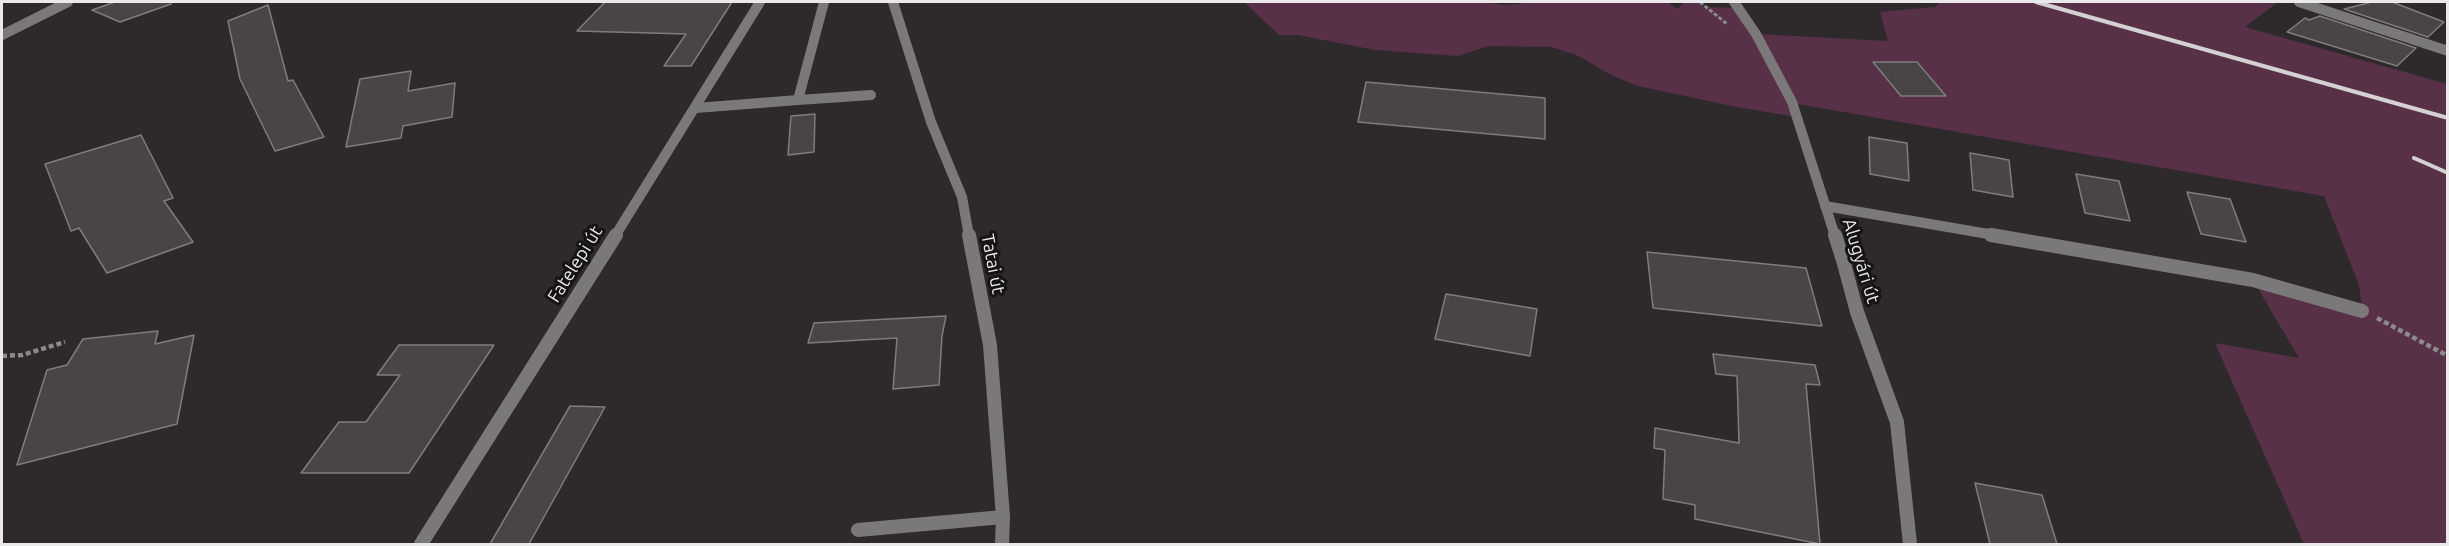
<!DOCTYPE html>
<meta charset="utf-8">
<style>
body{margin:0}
#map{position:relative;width:2449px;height:546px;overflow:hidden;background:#2e2a2c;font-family:Ubuntu,sans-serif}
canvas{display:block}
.frame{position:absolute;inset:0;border:3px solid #eae8e9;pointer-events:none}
</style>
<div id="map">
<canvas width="2449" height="546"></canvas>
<div class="frame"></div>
</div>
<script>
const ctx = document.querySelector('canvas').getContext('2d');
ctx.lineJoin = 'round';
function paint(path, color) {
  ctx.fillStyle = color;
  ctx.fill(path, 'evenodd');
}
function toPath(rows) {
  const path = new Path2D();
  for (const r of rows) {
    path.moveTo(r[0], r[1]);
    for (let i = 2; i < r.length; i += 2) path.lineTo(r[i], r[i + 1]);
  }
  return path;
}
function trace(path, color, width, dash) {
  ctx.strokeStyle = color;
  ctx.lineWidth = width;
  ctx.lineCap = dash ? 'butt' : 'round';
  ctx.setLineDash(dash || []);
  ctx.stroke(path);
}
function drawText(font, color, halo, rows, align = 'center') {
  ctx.font = font + ' Ubuntu,sans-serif';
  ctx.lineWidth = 6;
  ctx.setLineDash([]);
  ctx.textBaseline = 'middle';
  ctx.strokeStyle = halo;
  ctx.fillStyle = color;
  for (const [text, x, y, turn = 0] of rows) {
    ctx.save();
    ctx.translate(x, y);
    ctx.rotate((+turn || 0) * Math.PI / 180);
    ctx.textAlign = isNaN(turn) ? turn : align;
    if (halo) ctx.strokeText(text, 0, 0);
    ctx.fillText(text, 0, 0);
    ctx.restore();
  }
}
const green = toPath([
 [1244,2,1487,2,1503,5,1519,4,1522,2,1667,2,1678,9,1684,2,1697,2,1704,7,1740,8,1756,34,1888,41,1880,12,1935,7,1940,2,2278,2,2245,27,2447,84,2447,544,2304,544,2215,343,2299,358,2253,280,2362,310,2359,285,2324,196,1792,103,1796,117,1737,107,1638,86,1609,74,1579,56,1552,47,1488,46,1458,56,1375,50,1298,35,1279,35]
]);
const building = toPath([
 [115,2,171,2,171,4,120,22,92,10,115,2],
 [605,2,732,2,691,66,664,66,686,34,577,31,605,2],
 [2372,2,2392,2,2444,22,2428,37,2344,9,2372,2],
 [268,5,288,81,293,80,324,137,275,151,240,79,228,21,268,5],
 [2320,16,2416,48,2397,66,2287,32,2305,18,2309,20,2320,16],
 [1873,62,1917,62,1946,96,1901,96,1873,62],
 [411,71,408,91,455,83,452,117,403,126,401,138,346,147,360,79,411,71],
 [1366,82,1545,98,1545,139,1358,122,1366,82],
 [815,114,814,152,788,155,791,116,815,114],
 [141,135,173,198,164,201,193,242,107,273,79,228,71,231,45,164,141,135],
 [1869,137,1907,143,1909,181,1870,174,1869,137],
 [1970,153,2009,160,2013,197,1973,190,1970,153],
 [2076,174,2119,181,2130,221,2085,213,2076,174],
 [2187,192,2230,199,2246,242,2201,234,2187,192],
 [1647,252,1806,268,1822,326,1653,308,1647,252],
 [1446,294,1537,309,1530,356,1435,339,1446,294],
 [946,316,942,336,939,385,893,389,897,338,808,343,814,323,946,316],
 [158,331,155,344,194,335,177,424,17,465,47,370,67,365,83,339,158,331],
 [399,345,494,345,409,473,301,473,339,422,366,422,400,375,377,375,399,345],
 [1713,354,1815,365,1820,385,1806,384,1820,544,1695,519,1695,505,1663,499,1665,450,1654,448,1655,428,1739,443,1737,376,1716,374,1713,354],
 [570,406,605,407,529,544,490,544,570,406],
 [1975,483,2042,495,2057,544,1990,544,1975,483]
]);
const pathFar1 = toPath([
 [1700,2,1727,24]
]);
const path = toPath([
 [2377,318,2448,356],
 [2,356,22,355,65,342]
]);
const laneFar1 = toPath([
 [2299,2,2448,51],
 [798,100,871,95],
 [696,108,798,100,824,2]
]);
const lane = toPath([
 [1843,260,1857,312,1897,422,1910,544],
 [858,530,1003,517]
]);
const streetFar1 = toPath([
 [893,2,931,122,962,197,969,236],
 [1734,2,1756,34,1792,102,1835,236],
 [2,35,68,2],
 [1825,206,2000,236],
 [615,236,760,2]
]);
const street = toPath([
 [969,235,990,345,1003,517,1002,544],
 [1835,235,1843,260],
 [1991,235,2253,280,2362,311],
 [421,544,616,235]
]);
const rail = toPath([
 [2036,2,2448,118],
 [2414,158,2448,173]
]);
const streetNames = [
 ["Alugyári út",1861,261,73],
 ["Fatelepi út",575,264,-58],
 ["Tatai út",993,264,79]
];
paint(green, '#583148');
paint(building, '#494547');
trace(building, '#807c7e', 1.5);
trace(pathFar1, '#8d8a8b', 3, [4, 2]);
trace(path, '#8d8a8b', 4.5, [5, 3]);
trace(laneFar1, '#7a7879', 10);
trace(lane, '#7a7879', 14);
trace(streetFar1, '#7a7879', 10);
trace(street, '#7a7879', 14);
trace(rail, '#d3d1d2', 4);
drawText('18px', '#eae8e9', '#151314', streetNames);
</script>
